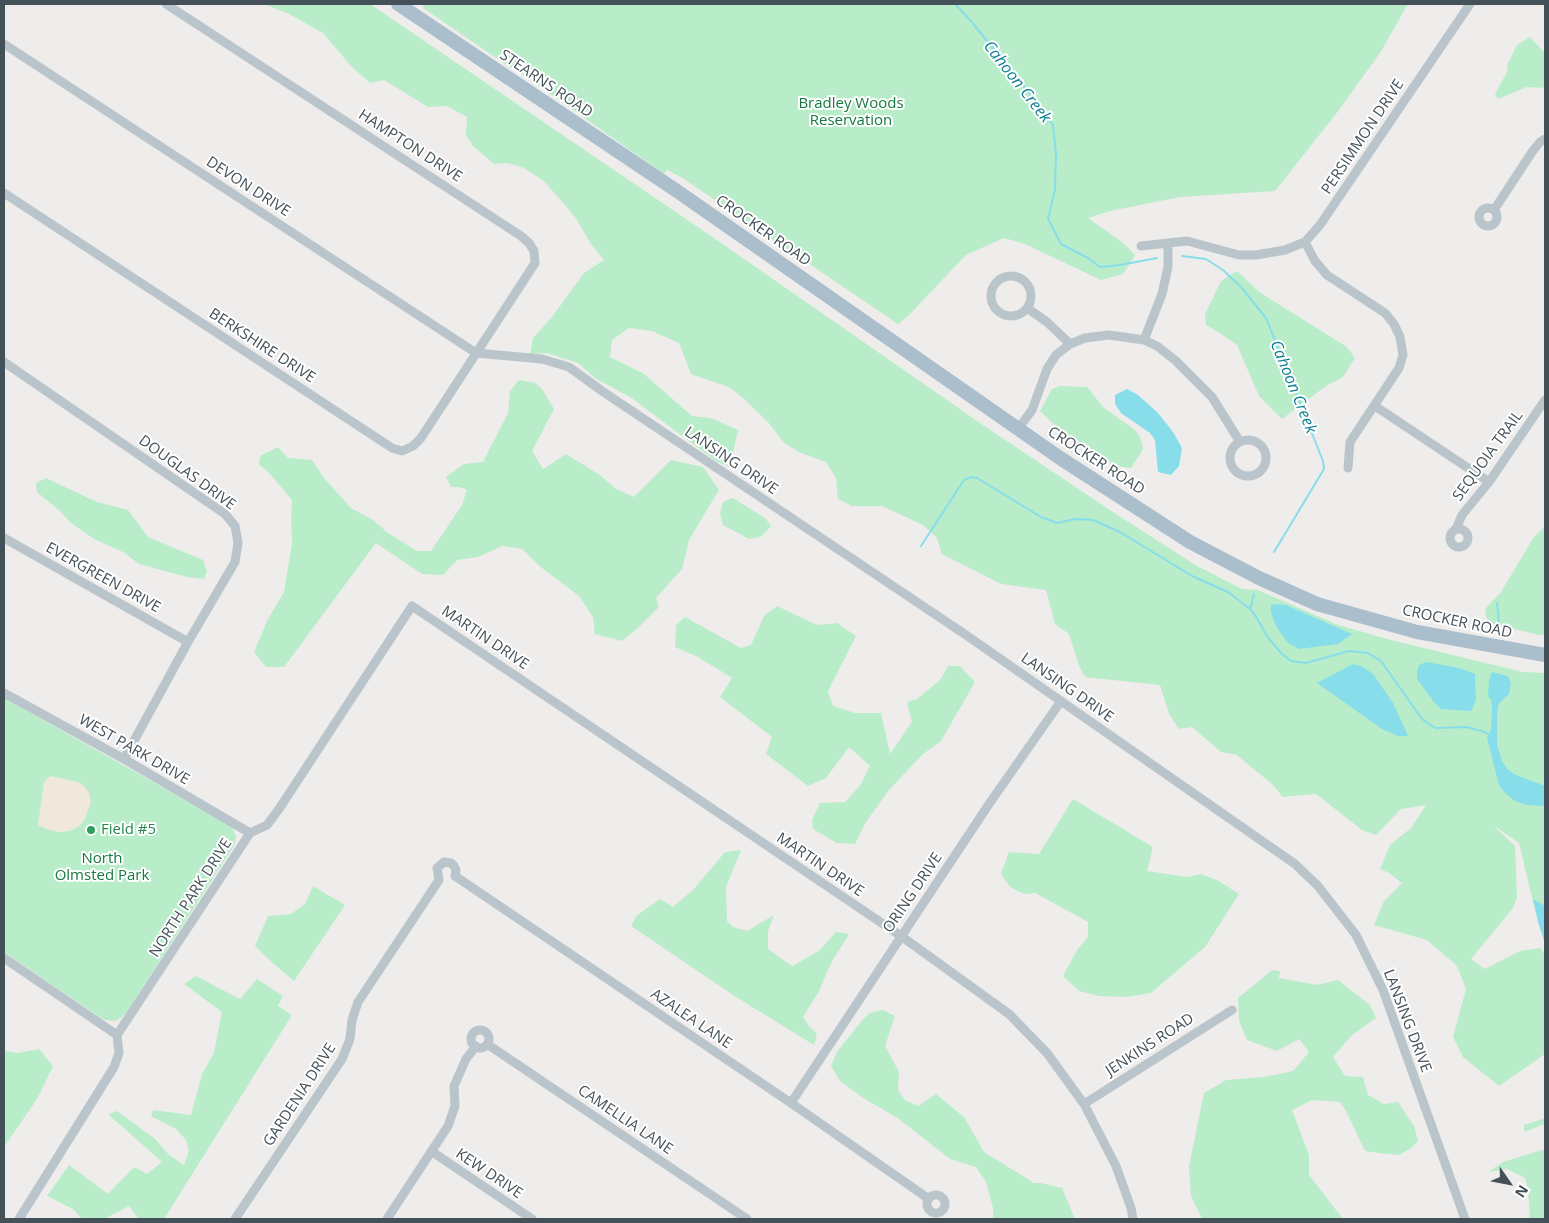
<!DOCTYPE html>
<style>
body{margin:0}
#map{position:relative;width:1549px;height:1223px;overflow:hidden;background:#efecec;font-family:"Open Sans",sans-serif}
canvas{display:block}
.frame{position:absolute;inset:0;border:5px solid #455159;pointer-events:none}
.north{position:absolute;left:1484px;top:1158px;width:50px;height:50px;-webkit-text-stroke:4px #fff;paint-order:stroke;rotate:123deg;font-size:14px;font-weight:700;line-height:20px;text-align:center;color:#455159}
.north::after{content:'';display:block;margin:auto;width:18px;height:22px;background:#455159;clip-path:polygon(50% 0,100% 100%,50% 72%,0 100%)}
</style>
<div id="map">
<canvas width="1549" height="1223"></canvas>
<div class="frame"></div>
<div class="north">N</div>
</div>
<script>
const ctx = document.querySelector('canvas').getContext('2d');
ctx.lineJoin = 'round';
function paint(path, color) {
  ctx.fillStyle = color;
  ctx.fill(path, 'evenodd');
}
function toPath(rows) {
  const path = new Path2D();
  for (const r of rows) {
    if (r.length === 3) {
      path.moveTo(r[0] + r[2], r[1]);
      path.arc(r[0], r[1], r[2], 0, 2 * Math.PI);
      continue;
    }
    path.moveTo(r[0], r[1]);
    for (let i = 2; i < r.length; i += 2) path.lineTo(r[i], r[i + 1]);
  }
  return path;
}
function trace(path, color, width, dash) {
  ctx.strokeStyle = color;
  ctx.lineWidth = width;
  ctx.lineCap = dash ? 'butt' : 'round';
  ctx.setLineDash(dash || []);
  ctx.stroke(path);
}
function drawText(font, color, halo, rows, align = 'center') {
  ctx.font = font + ' "Open Sans",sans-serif';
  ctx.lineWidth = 4;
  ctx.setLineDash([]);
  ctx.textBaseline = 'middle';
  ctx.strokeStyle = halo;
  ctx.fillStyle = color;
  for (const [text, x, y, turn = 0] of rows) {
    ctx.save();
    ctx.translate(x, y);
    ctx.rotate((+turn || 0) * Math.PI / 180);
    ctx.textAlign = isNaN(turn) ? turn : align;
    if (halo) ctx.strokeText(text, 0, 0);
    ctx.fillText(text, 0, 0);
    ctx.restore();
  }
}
const green = toPath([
 [264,4,370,4,711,236,980,423,1119,516,1197,566,1242,589,1258,590,1338,625,1391,640,1523,672,1545,673,1545,945,1533,902,1519,843,1493,825,1515,846,1517,897,1513,908,1471,959,1485,969,1520,951,1541,948,1545,955,1545,1054,1499,1086,1463,1057,1453,1037,1466,989,1457,966,1427,940,1374,925,1384,901,1402,883,1389,873,1380,869,1390,845,1411,828,1426,805,1401,809,1376,835,1362,830,1316,794,1283,797,1273,785,1237,755,1221,752,1192,727,1179,729,1169,714,1160,685,1085,677,1079,666,1069,634,1055,624,1046,590,1001,584,942,554,937,538,923,525,882,506,852,506,838,499,836,478,826,462,801,453,784,443,768,422,743,398,729,387,691,374,679,343,652,331,629,328,612,340,610,357,644,374,692,416,711,418,738,430,730,467,717,462,633,399,595,378,578,363,547,353,530,354,533,338,552,317,584,273,604,260,591,244,575,217,544,181,524,168,507,163,494,164,473,146,466,135,467,117,447,106,428,107,384,80,370,83,351,66,323,33,289,14],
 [424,4,1408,4,1380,53,1339,110,1275,191,1180,197,1110,211,1088,218,1122,242,1135,255,1123,274,1101,280,1025,244,1004,238,966,255,908,316,898,324,681,177,667,170,664,174,512,67,511,68,423,8],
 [1530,37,1545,53,1545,88,1527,87,1498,99,1495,94,1507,72,1508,63,1517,45],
 [1237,271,1259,292,1347,347,1355,358,1343,377,1326,386,1282,419,1259,396,1237,345,1215,330,1206,325,1205,314,1221,281],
 [519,380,535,383,542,389,554,409,532,451,543,469,566,454,600,475,616,489,634,497,671,460,703,467,719,490,689,540,682,569,656,598,659,607,638,628,622,641,595,634,593,617,579,596,542,568,522,549,502,546,478,557,457,560,443,575,422,574,376,543,284,667,266,667,254,652,268,619,284,592,292,543,291,518,292,500,269,473,259,464,260,456,278,447,288,458,312,460,324,478,351,508,373,520,388,533,417,551,431,551,462,505,467,490,459,487,451,487,446,477,464,464,483,462,508,413,510,391],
 [1060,386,1087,387,1104,408,1134,429,1140,437,1143,449,1131,468,1116,466,1059,429,1040,411,1052,389],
 [46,478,97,502,128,510,148,537,203,560,207,571,204,579,187,577,139,564,123,552,94,539,71,523,62,513,37,492,36,483],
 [733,498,765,518,771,526,760,537,749,539,723,525,720,513,723,502],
 [1545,526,1545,635,1539,635,1487,622,1485,609,1501,592,1534,537],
 [777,606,817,625,837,623,856,636,828,691,833,706,855,713,881,713,890,754,912,722,907,702,917,699,940,680,948,666,960,666,975,682,941,741,923,754,889,790,866,822,855,844,837,843,813,829,812,820,820,803,845,802,861,784,870,766,849,747,826,778,808,786,766,754,772,737,720,697,732,678,698,657,675,647,676,625,685,617,741,648,751,645,764,616],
 [4,698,224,822,232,828,236,836,234,846,126,1013,121,1018,114,1021,105,1020,98,1016,4,952],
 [1073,799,1153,847,1147,871,1187,877,1201,874,1219,881,1239,894,1205,947,1151,993,1127,997,1099,996,1079,991,1063,976,1077,950,1088,937,1088,922,1035,893,1024,894,1010,887,1001,874,1009,852,1039,854],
 [741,850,726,887,727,921,733,927,747,931,774,915,768,931,768,949,792,966,819,951,836,932,849,934,831,963,819,991,803,1017,809,1026,817,1034,814,1045,736,997,631,926,636,916,660,899,673,907,693,890,725,852],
 [313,886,345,905,294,981,269,960,255,946,268,916,291,914,305,904],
 [1272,970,1280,971,1279,978,1317,985,1338,980,1370,1005,1376,1018,1352,1035,1333,1057,1345,1076,1363,1077,1368,1095,1384,1104,1398,1102,1414,1126,1418,1141,1411,1148,1399,1155,1379,1153,1365,1151,1346,1111,1340,1102,1312,1100,1292,1110,1309,1155,1309,1175,1343,1219,1202,1219,1191,1196,1189,1166,1204,1093,1226,1080,1264,1077,1293,1071,1309,1052,1299,1039,1277,1051,1247,1040,1239,1021,1238,998],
 [196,976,240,999,257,979,283,996,278,1006,292,1015,164,1219,139,1219,129,1206,104,1219,82,1219,73,1209,47,1196,69,1165,108,1194,134,1167,147,1174,162,1162,108,1114,117,1111,155,1139,169,1155,184,1165,189,1151,186,1140,176,1129,151,1116,153,1110,191,1115,202,1074,214,1053,222,1012,184,984],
 [883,1010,895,1016,885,1046,899,1072,898,1090,905,1100,918,1106,936,1094,964,1117,984,1152,1034,1183,1041,1183,1062,1188,1075,1219,993,1219,993,1208,986,1182,976,1167,950,1159,899,1119,863,1098,840,1081,831,1066,837,1052,863,1019,870,1013],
 [39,1049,53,1066,37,1099,4,1147,4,1051,17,1053],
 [1545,1118,1545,1124,1524,1132,1524,1125],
 [1545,1149,1545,1219,1530,1219,1528,1190,1525,1178,1507,1169,1488,1172,1503,1162]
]);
const sand = toPath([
 [50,776,78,782,84,786,89,793,91,801,85,819,78,827,69,831,59,832,49,830,38,825,44,782]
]);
const water = toPath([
 [1127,389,1138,395,1158,413,1173,432,1182,448,1179,466,1171,475,1158,472,1155,440,1150,433,1121,413,1115,404,1115,395],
 [1271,604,1286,605,1352,634,1338,644,1299,649,1288,643,1277,628,1271,613],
 [1426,662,1459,668,1475,674,1476,700,1471,711,1441,709,1434,702,1417,679,1417,672,1419,665],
 [1353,664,1363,667,1373,674,1393,703,1408,736,1398,736,1382,729,1317,683],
 [1492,672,1508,676,1511,683,1509,694,1499,703,1497,714,1497,744,1502,761,1507,769,1516,775,1545,786,1545,806,1527,805,1515,801,1504,792,1499,785,1487,738,1491,729,1492,708,1491,700,1488,696,1489,680],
 [1533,899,1545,906,1545,943,1538,922]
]);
const stream = toPath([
 [955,4,971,21,1039,105,1053,125,1056,154,1055,189,1048,219,1061,244,1088,258,1100,267,1120,265,1157,258],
 [1182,256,1206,259,1223,270,1241,287,1266,318,1323,461,1324,469,1274,552],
 [921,546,964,480,971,477,977,478,1041,517,1057,523,1075,519,1093,520,1120,532,1192,576,1228,592,1250,609],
 [1254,594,1250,609,1255,615,1267,636,1281,653,1291,661,1306,663,1349,651,1368,653,1381,661,1422,719,1435,728,1466,727,1485,732,1489,735],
 [1497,603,1499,622]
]);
const street = toPath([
 [4,44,476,353,542,359,569,367,602,391,966,635,1295,864,1318,886,1356,935,1383,990,1465,1219],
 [4,193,392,448,402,451,413,446,421,438,535,263,534,251,529,243,521,236,166,4],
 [1488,217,9],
 [1494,210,1532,152,1540,142,1545,139],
 [1305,242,1315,261,1327,275,1385,313,1394,324,1400,337,1403,355,1399,368,1350,442,1348,468],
 [1141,246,1168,243],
 [1011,296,20],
 [1027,308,1047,322,1070,344],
 [1144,340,1162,294,1168,267,1168,243,1187,241,1239,255,1256,255,1285,250,1305,242,1320,225,1470,4],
 [4,362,225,514,235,526,238,543,235,562,188,642,124,759],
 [1375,406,1489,482],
 [1018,429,1032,410,1047,369,1056,355,1070,344,1085,338,1109,335,1144,340,1157,346,1176,361,1212,397,1240,442],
 [1248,458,18],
 [1456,529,1462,515,1489,482,1545,400],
 [1459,538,9],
 [4,538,188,642],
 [4,693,124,759,250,833],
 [4,958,117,1035],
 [480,1039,9],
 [487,1044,747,1219],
 [791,1103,989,804,1061,701],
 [1084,1104,1232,1010],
 [431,1151,532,1219],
 [936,1204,9],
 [19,1219,114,1067,119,1053,117,1035,250,833,267,825,279,809,412,606,901,936,1009,1014,1047,1053,1084,1104,1116,1166,1131,1208,1133,1219],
 [235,1219,342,1059,350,1039,352,1020,358,1002,439,880,437,868,444,862,451,863,454,866,456,870,455,876,791,1103,929,1199],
 [387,1219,448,1126,455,1106,454,1086,466,1059,476,1046]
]);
const primary = toPath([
 [398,4,677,191,1060,458,1190,542,1259,578,1317,604,1417,632,1545,655]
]);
const markers = [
 [91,830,5,"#2e9e5b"]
];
const streetNames = [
 ["STEARNS ROAD",546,84,34],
 ["PERSIMMON DRIVE",1363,137,-56],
 ["HAMPTON DRIVE",410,146,33],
 ["DEVON DRIVE",248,187,33],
 ["CROCKER ROAD",763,231,35],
 ["BERKSHIRE DRIVE",262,346,33],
 ["SEQUOIA TRAIL",1488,456,-54],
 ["LANSING DRIVE",731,461,34],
 ["CROCKER ROAD",1096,461,33],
 ["DOUGLAS DRIVE",187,473,36],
 ["EVERGREEN DRIVE",103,578,29],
 ["CROCKER ROAD",1457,622,12],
 ["MARTIN DRIVE",485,638,34],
 ["LANSING DRIVE",1067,688,35],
 ["WEST PARK DRIVE",134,750,30],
 ["MARTIN DRIVE",820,865,34],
 ["ORING DRIVE",913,893,-56],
 ["NORTH PARK DRIVE",191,898,-57],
 ["AZALEA LANE",691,1019,34],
 ["LANSING DRIVE",1407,1021,69],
 ["JENKINS ROAD",1150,1045,-33],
 ["GARDENIA DRIVE",300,1095,-57],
 ["CAMELLIA LANE",625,1120,34],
 ["KEW DRIVE",489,1174,34]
];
const parkNames = [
 ["Bradley Woods",851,104],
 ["Reservation",851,121],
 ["North",102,859],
 ["Olmsted Park",102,876]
];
const leisureNames = [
 ["Field #5",101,830]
];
const waterNames = [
 ["Cahoon Creek",1017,82,52],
 ["Cahoon Creek",1293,387,68]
];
paint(green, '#b9edc9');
paint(sand, '#f1e8dc');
paint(water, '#87ddea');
trace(stream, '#87ddea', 2);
trace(street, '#bac5cb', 9);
trace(primary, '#abbecb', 14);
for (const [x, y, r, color] of markers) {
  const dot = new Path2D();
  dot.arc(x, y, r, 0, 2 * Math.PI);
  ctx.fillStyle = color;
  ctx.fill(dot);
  trace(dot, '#fff', 2);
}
drawText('15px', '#455159', '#fff', streetNames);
drawText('15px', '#177840', '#fff', parkNames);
drawText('15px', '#27864d', '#fff', leisureNames, 'left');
drawText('italic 16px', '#0e8294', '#fff', waterNames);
</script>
